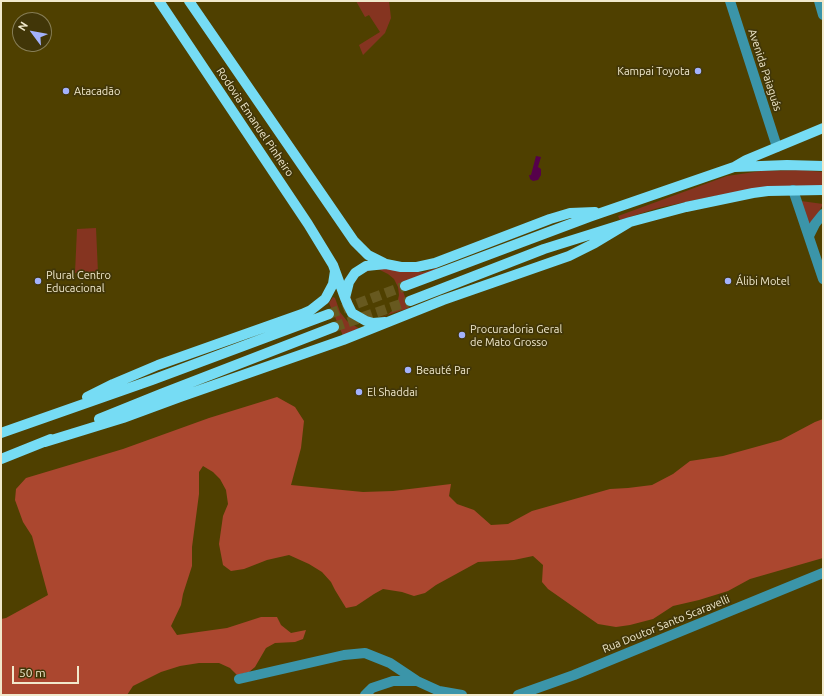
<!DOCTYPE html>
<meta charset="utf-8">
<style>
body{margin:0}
#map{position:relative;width:824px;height:696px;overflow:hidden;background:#4f4000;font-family:Ubuntu,sans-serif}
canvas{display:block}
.frame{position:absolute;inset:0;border:2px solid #f1e9cc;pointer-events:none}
.north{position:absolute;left:12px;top:12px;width:40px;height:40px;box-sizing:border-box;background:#413608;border:1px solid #877e56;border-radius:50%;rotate:302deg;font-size:11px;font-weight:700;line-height:16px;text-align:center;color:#f1e9cc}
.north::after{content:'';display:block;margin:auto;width:14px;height:18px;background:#a3b2fd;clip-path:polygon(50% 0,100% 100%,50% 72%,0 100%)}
.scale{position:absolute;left:12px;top:666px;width:67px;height:18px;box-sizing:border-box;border:2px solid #f1e9cc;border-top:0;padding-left:5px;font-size:12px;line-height:14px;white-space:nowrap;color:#f1e9cc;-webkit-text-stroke:3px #413608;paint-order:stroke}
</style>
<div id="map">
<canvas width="824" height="696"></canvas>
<div class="frame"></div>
<div class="north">N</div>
<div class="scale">50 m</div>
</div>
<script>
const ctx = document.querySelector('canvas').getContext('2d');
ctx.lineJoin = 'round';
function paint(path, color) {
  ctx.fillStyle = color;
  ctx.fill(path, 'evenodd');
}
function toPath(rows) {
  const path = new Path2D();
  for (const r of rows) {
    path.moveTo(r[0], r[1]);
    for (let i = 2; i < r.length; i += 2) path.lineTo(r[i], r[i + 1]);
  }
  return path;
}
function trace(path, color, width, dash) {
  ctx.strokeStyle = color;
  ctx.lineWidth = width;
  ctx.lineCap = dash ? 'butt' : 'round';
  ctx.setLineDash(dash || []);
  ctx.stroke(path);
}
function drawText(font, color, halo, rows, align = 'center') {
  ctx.font = font + ' Ubuntu,sans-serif';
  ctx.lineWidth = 3.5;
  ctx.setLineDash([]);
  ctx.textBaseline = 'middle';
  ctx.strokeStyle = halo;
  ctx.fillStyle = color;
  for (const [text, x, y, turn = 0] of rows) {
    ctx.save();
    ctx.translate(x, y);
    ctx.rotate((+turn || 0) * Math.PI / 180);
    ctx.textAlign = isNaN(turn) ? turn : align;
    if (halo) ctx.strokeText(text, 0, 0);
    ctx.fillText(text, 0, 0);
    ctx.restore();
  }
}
const green = toPath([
 [356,1,389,1,391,18,385,33,363,55,359,45,380,32,369,15,365,17],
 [801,170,823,172,823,186,751,189,709,197,658,208,620,220,618,216,727,176,761,171],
 [801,201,823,204,811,226,808,226],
 [96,228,98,273,75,273,77,229],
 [375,267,409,272,424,272,437,268,438,269,400,283,409,308,378,318,386,316,392,311,397,304,399,295,398,287,394,279,388,274,380,270,372,270,365,272,358,276,353,282,351,289,350,296,354,307,351,303,348,294,351,283,355,276,363,270],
 [333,297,335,298,340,312,347,321,360,329,344,338,329,303]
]);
const forest = toPath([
 [277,397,295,407,304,421,301,448,291,485,363,492,393,491,451,484,449,496,457,504,474,510,491,525,508,524,532,511,610,489,628,488,652,485,673,474,690,461,723,456,781,440,815,422,823,419,823,558,750,579,728,591,699,600,673,606,653,619,630,625,616,627,598,624,548,589,542,582,543,565,533,556,514,560,478,562,436,585,425,593,414,596,402,592,383,589,374,594,356,606,346,608,335,590,331,582,322,572,309,564,289,555,267,560,244,569,231,571,223,565,219,544,223,516,228,504,226,490,220,479,213,472,203,466,199,472,199,494,192,547,192,566,183,594,181,605,171,626,177,635,227,628,261,617,277,617,281,625,291,633,306,630,303,639,295,642,275,643,266,648,255,667,249,672,237,675,230,668,219,663,199,663,180,666,161,672,133,686,127,695,1,695,1,619,6,618,48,595,32,536,23,522,15,500,16,489,26,478,123,449,209,418]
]);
const water = toPath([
 [536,156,541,157,538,167,541,169,541,175,538,180,533,181,530,179,529,175,531,175]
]);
const majorTunnel = toPath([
 [329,314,405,286],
 [334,327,410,301]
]);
const minor = toPath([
 [730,1,777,147],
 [819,1,823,15],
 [793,190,823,279],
 [809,236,815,224,823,214],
 [239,679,344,655,365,653,390,663,417,681,439,691,462,695],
 [365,695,372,688,393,681,417,681],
 [518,695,574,675,823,573]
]);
const major = toPath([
 [159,1,308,224,333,265,345,298],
 [189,1,354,241,368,255,384,263],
 [735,167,787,165,823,166],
 [405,286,589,217,734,167,746,160,823,128],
 [410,301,544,249,630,222,686,207,753,193,768,191,823,190],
 [385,322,373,323,366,321,352,313,348,305,345,298,349,282,355,273,366,266,386,264,401,267,417,267,435,263,550,219,570,213,595,212],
 [87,397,113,384,158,365,302,314,311,310,325,299,333,284,335,271],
 [99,419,161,394,334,327],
 [1,433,152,380,329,314],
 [45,442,123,418,180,397,343,340,443,300,569,256,595,243,630,222],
 [1,459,51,439]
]);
const markers = [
 [698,71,4,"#a3b2fd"],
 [66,91,4,"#a3b2fd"],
 [38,281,4,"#a3b2fd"],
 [728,281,4,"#a3b2fd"],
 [462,335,4,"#a3b2fd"],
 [408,370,4,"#a3b2fd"],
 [359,392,4,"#a3b2fd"]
];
const streetNames = [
 ["Avenida Paiaguás",765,70,72],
 ["Rodovia Emanuel Pinheiro",255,122,56],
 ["Rua Doutor Santo Scaravelli",666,624,-22]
];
const poiNames = [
 ["Kampai Toyota",690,71,"right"],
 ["Atacadão",74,91],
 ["Plural Centro",46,275],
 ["Educacional",46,288],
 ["Álibi Motel",736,281],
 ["Procuradoria Geral",470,329],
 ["de Mato Grosso",470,342],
 ["Beauté Par",416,370],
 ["El Shaddai",367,392]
];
paint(green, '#853420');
paint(forest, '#ab472f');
paint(water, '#56014b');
trace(majorTunnel, '#67591f', 10, [10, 5]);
trace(minor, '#3b95a9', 10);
trace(major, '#76dcf4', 10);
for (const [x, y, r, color] of markers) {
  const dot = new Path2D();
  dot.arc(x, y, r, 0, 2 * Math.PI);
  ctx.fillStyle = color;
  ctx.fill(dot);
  trace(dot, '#413608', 1.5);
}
drawText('11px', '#f1e9cc', '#413608', streetNames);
drawText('11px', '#f1e9cc', '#413608', poiNames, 'left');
</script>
